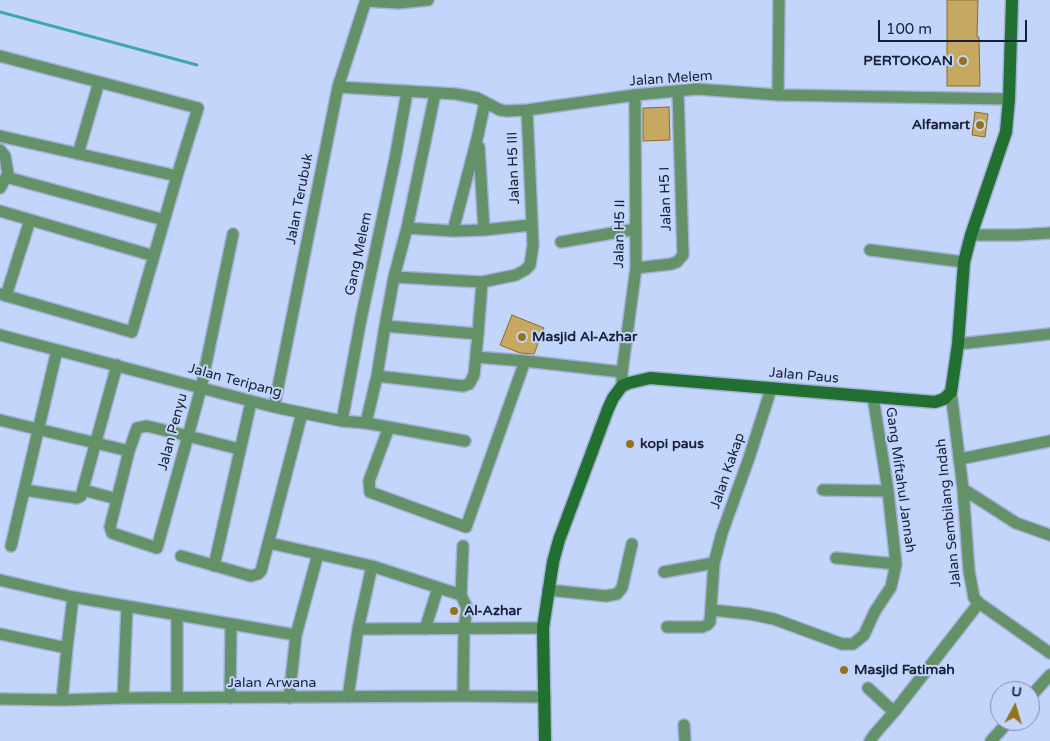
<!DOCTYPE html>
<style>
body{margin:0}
#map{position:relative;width:1050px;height:741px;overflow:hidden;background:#c4d5fc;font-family:"Varela Round",sans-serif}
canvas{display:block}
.north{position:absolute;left:990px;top:681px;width:50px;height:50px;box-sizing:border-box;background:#c4d5fc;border:1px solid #7f8dae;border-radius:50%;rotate:6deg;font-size:14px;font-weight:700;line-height:20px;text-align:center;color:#182139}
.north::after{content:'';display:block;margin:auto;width:18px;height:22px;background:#94731b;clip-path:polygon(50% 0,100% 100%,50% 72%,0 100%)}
.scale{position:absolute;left:878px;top:20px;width:149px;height:22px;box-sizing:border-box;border:2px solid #182139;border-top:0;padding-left:6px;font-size:15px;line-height:18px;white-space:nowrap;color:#182139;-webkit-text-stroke:4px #c4d5fc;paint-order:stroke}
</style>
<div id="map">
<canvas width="1050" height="741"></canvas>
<div class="north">U</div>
<div class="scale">100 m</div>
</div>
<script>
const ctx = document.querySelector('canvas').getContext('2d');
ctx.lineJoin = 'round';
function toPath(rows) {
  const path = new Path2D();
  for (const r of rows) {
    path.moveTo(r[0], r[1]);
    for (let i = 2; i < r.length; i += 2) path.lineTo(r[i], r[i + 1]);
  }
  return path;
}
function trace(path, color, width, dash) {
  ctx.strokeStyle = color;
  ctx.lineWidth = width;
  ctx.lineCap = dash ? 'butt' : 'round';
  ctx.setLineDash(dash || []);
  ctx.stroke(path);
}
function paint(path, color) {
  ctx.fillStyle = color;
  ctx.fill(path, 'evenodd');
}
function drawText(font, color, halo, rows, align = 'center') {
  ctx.font = font + ' "Varela Round",sans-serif';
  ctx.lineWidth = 4;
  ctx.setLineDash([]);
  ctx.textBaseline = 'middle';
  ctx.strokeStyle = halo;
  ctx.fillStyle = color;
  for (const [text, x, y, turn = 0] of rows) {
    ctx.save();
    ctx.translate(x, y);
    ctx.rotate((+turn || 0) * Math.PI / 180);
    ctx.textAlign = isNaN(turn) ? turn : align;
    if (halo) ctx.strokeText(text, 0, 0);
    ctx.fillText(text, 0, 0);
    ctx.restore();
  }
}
const stream = toPath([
 [0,12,197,65]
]);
const building = toPath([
 [947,0,978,0,977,37,979,37,980,86,947,86,947,0],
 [669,107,670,140,643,141,643,108,669,107],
 [975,112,988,114,985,137,972,135,975,112],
 [512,315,544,328,534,354,520,353,500,345,512,315]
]);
const minor = toPath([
 [366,1,398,3,428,0],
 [0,56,198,108,177,176,132,332,0,294],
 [338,87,456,94,477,98,500,110,507,111,527,110,635,95,697,89,778,95,1009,99],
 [778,95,779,0],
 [0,136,177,176],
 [479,147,484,230],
 [0,150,5,156,8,174,0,188],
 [78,154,99,82],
 [6,177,164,220],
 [0,211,154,256],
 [407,228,453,231,484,230,531,225],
 [453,231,478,135,485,102],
 [233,234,201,388,188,436,157,548,112,533,110,527,129,451,137,428,147,426,188,436,235,448],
 [971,235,1018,235,1050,233],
 [561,242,636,229],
 [870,250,964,262],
 [636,268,671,264,677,262,683,255,678,91],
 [394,277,482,282,516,275,525,270,530,265,533,245,527,110],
 [6,296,30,220],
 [478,334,482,282],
 [0,335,274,407,342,421,366,423,465,441],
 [958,344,1050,334],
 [476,357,525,361,622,372],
 [377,376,385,326],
 [622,386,622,372,636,268,635,95],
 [951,392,963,489,969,571,974,598,979,603,1050,653],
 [274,407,338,87,366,0],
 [0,420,129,451],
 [342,421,361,319,395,159,407,92],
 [366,423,377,376,463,386,469,384,474,375,478,334,385,326,394,277,407,228,435,94],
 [389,427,369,481,370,492,466,527,525,361],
 [960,459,1050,441],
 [963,489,1016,523,1050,535],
 [24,490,77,498,81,496,117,365],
 [83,490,117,499],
 [823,490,888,491],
 [269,543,372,566,461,595,467,608,464,629,463,696],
 [11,546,57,350],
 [181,556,251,576,258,574,261,571,302,413],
 [836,558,896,564],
 [214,566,251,402],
 [372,566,358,629,543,628],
 [664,572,714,563],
 [0,580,73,597,296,635],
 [548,590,606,596,617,594,622,588,632,544],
 [461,595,463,546],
 [712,610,749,614,774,619,842,644,853,644,864,635,875,611,891,587,896,564,888,491,873,397],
 [667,627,702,627,707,625,710,622,714,563,722,533,749,458,771,389],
 [425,629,438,588],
 [0,634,67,648,73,597],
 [868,688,894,712],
 [348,697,358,629],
 [1030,697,1050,675],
 [123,698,127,607],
 [177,698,177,615],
 [230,698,231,625],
 [289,698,296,635,318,554],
 [0,699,62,700,123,698,463,696,545,697],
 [62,700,67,648],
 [684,725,685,741],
 [870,741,874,735,894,712,979,603],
 [991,741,1009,721]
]);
const secondary = toPath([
 [545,741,543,628,553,562,559,540,608,409,613,398,622,386,629,383,650,378,935,402,944,399,951,392,958,344,964,262,971,235,1006,132,1009,99,1012,0]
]);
const markers = [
 [963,61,5,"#94731b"],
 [980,125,5,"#94731b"],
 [522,337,5,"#94731b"],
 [630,444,5,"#94731b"],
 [454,611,5,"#94731b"],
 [844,670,5,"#94731b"]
];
const poiNames = [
 ["PERTOKOAN",953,61,"right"],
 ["Alfamart",970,125,"right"],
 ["Masjid Al-Azhar",532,337],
 ["kopi paus",640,444],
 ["Al-Azhar",464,611],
 ["Masjid Fatimah",854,670]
];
const streetNames = [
 ["Jalan Melem",671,79,-4],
 ["Jalan H5 III",514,168,-92],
 ["Jalan Terubuk",300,199,-79],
 ["Jalan H5 I",666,199,-92],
 ["Jalan H5 II",620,234,-89],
 ["Gang Melem",359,254,-78],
 ["Jalan Paus",804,376,5],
 ["Jalan Teripang",235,381,15],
 ["Jalan Penyu",173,432,-75],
 ["Jalan Kakap",728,471,-71],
 ["Gang Miftahul Jannah",900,480,82],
 ["Jalan Sembilang Indah",949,513,-96],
 ["Jalan Arwana",272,683]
];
trace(stream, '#3fa7b4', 3);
paint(building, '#c6a861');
trace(building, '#896d24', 1);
trace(minor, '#a2b1d5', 14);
trace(secondary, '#a2b1d5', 15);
trace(minor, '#639268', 11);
trace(secondary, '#227031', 12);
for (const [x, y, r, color] of markers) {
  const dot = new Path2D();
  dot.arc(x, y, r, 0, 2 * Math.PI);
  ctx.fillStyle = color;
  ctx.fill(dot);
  trace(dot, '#c4d5fc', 2);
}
drawText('bold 14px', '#182139', '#c4d5fc', poiNames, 'left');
drawText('14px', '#182139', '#c4d5fc', streetNames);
</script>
